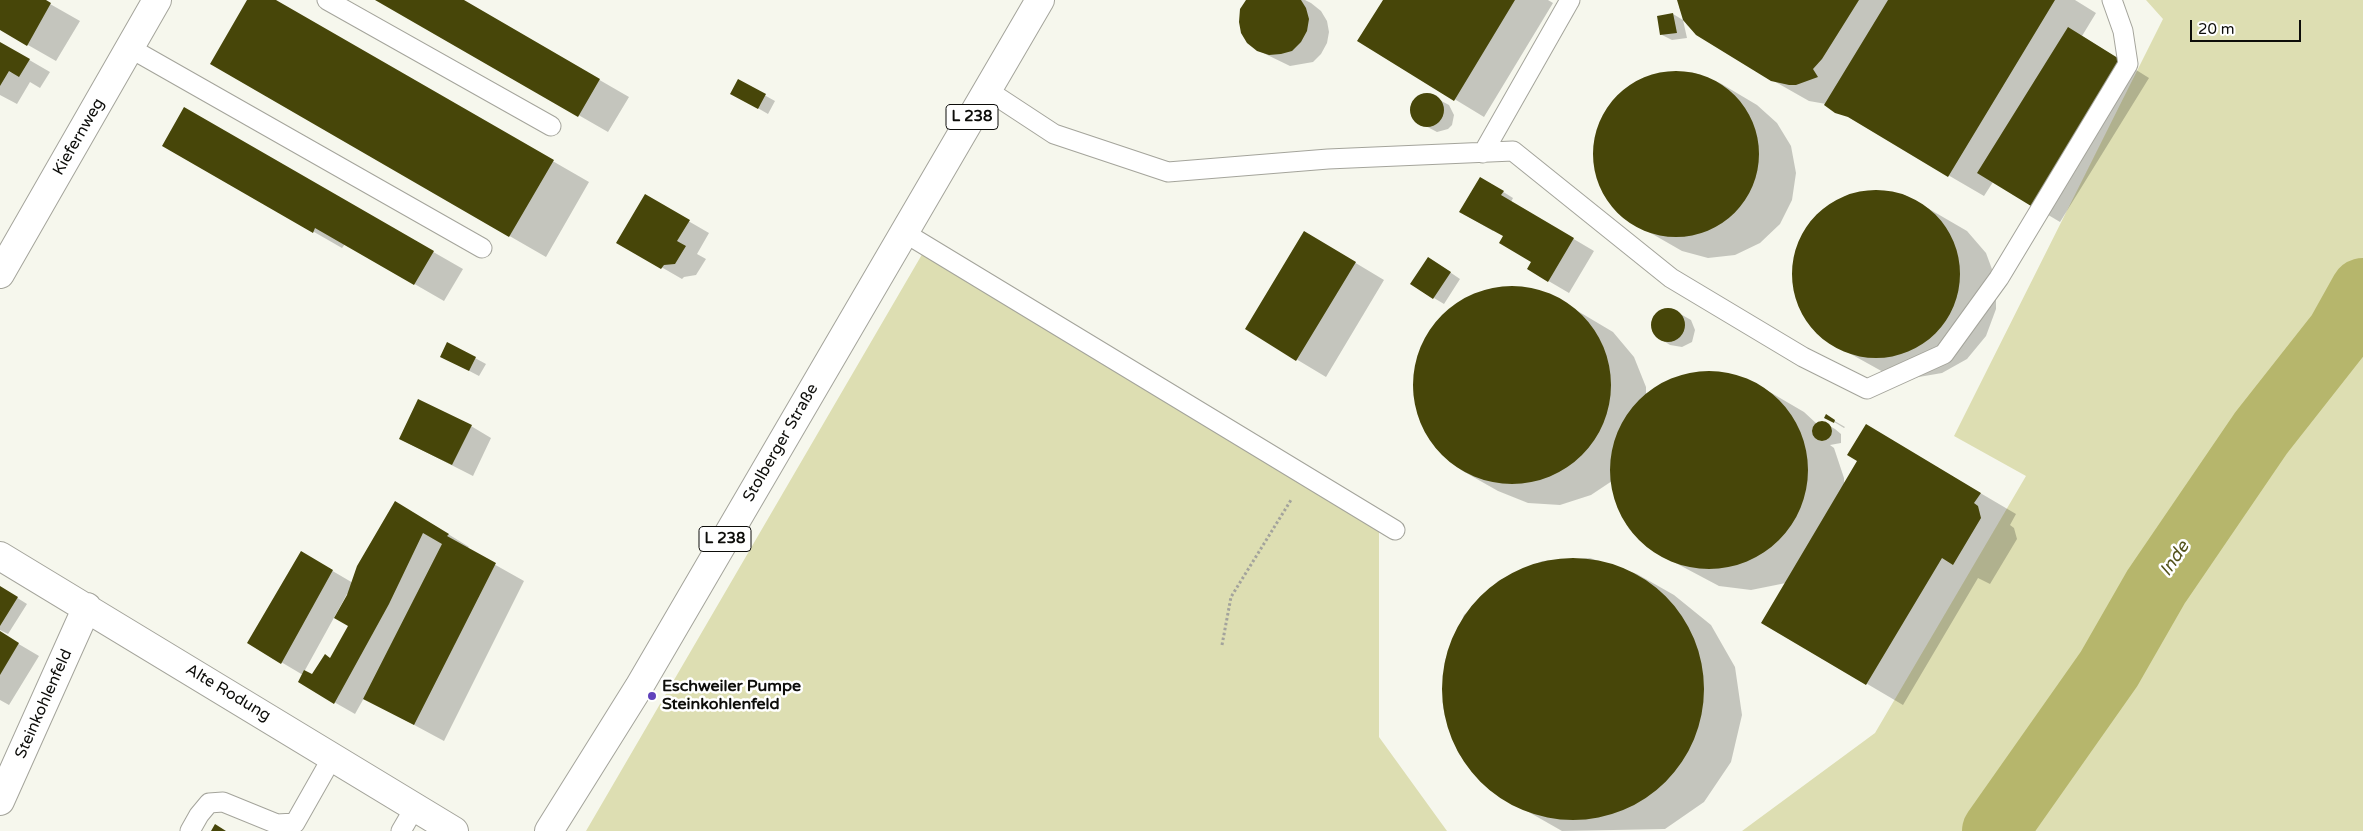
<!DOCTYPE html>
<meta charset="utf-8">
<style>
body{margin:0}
#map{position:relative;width:2363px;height:831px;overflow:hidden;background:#f6f7ed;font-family:"Varela Round",sans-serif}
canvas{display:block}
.scale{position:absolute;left:2190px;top:20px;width:111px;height:22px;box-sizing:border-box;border:2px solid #0d0d0a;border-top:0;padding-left:6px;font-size:15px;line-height:18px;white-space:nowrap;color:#0d0d0a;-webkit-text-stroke:4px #fff;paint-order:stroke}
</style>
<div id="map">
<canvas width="2363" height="831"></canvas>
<div class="scale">20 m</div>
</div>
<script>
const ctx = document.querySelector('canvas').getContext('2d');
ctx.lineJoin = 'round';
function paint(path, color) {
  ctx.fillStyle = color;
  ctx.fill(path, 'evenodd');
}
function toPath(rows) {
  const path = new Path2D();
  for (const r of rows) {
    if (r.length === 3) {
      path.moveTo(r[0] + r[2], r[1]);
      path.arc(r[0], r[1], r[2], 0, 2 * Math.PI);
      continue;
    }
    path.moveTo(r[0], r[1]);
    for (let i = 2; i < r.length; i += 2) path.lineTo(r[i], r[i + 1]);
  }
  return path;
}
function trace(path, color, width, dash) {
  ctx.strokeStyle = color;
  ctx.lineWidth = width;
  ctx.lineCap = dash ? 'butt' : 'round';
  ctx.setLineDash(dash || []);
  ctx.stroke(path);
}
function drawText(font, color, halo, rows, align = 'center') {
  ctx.font = font + ' "Varela Round",sans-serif';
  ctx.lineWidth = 5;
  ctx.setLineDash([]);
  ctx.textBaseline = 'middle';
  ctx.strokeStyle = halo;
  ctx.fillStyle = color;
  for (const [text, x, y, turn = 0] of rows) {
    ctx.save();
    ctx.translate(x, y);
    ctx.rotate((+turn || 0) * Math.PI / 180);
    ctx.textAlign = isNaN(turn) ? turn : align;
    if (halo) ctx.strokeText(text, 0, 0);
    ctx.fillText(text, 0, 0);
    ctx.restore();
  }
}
const green = toPath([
 [2146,0,2363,0,2363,831,1742,831,1875,733,2026,476,1954,436,2163,19],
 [931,239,1379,513,1379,737,1447,831,586,831]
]);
const shadow = toPath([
 [0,0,43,0,80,21,56,61,0,29],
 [248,0,273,0,589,182,546,257,211,64],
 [378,0,461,0,629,97,608,132],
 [1247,0,1305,0,1311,3,1321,11,1327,21,1329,32,1327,43,1321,54,1313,62,1290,66,1257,50],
 [1384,0,1548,0,1553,3,1484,117,1359,41],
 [1679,0,2075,0,2096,13,2082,36,2149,78,2060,222,1993,182,1984,196,1826,104,1809,101,1772,80,1697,34,1687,25,1679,7],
 [1673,14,1683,20,1687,38,1672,40,1662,35],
 [0,43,50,72,40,88,30,82,17,104,0,95],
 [1667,72,1695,73,1720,83,1757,105,1777,123,1791,146,1796,173,1792,200,1780,224,1760,243,1735,255,1708,258,1682,251,1621,216,1604,195,1595,169,1594,142,1603,116,1619,95,1641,79],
 [739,81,775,101,768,114,732,93],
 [1428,94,1449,105,1454,115,1452,125,1448,129,1437,132,1416,121,1411,112,1414,101,1418,97],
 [184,109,463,269,444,301,345,244,342,248,164,146],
 [1481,178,1513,198,1511,202,1594,251,1569,293,1528,269,1533,261,1505,235,1494,229,1493,231,1460,212],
 [1876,190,1905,195,1967,231,1986,253,1996,280,1996,309,1986,336,1967,359,1942,373,1913,378,1885,373,1822,338,1803,315,1794,288,1794,259,1804,232,1822,210,1848,195],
 [645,196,709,233,697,254,706,259,696,275,684,277,682,279,618,242],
 [1334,250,1384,280,1326,377,1246,329],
 [1438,264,1460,279,1444,304,1434,298],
 [1501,287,1534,290,1549,294,1613,332,1634,357,1646,387,1646,396,1658,386,1688,374,1720,372,1751,381,1804,412,1817,424,1824,423,1835,429,1841,434,1841,443,1830,445,1834,448,1844,478,1844,485,1902,447,2016,514,2010,525,2014,528,2017,539,1990,584,1978,578,1903,705,1762,622,1786,583,1751,590,1719,586,1653,551,1629,529,1615,499,1612,481,1591,495,1560,505,1528,503,1498,491,1461,470,1436,448,1420,421,1413,389,1418,356,1432,330,1455,304,1485,290],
 [1663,310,1675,311,1691,320,1695,330,1692,342,1682,347,1670,345,1659,338,1653,329,1654,317],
 [475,358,486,364,479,376,452,362],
 [1826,416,1845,427,1844,428,1826,417],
 [471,426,491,438,473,476,400,439],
 [432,524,469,547,467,549,524,581,444,741,364,698,355,714,299,682,303,675,249,643,302,553,353,583],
 [347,594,349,595,350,626,331,659,312,676,304,672],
 [1590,558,1637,574,1674,595,1711,625,1735,667,1742,715,1731,762,1704,802,1665,829,1562,831,1490,790,1459,754,1443,708,1445,660,1464,615,1498,581,1542,561],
 [0,587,27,604,8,634,0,630],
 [0,633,39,656,9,705,0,700]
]);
const river = toPath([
 [1995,831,2109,669,2156,587,2261,433,2339,334,2363,291]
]);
const building = toPath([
 [0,0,46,0,51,3,27,46,0,30],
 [247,0,276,0,554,160,509,237,210,64],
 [375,0,464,0,600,79,578,117],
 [1246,0,1301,0,1306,8,1309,19,1307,31,1301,42,1292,51,1281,54,1269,55,1257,51,1247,43,1241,33,1239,22,1240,9],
 [1383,0,1515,0,1454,101,1357,41],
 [1677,0,1859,0,1822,59,1813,69,1818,77,1796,85,1789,85,1771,81,1696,35,1683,20],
 [1888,0,2055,0,1948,177,1848,117,1835,113,1824,105],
 [1673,13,1677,33,1660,35,1657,16],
 [2068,27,2121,60,2031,206,1977,173],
 [0,42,30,59,19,77,9,71,0,86],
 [1676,154,83],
 [738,79,766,94,758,109,730,94],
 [1427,110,17],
 [184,107,434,251,414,285,315,228,313,233,162,146],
 [1480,177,1504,191,1501,195,1574,238,1548,282,1527,269,1531,262,1499,243,1503,236,1459,212],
 [1876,274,84],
 [645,194,690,220,677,241,686,246,675,264,664,265,661,269,616,243],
 [1304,231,1356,262,1296,361,1245,329],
 [1428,257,1451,272,1433,299,1410,284],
 [1512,385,99],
 [1668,325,17],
 [447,342,476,357,469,371,440,357],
 [1709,470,99],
 [418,399,472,425,452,465,399,439],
 [1826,414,1835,420,1834,423,1824,418],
 [1822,431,10],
 [1866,424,1981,493,1974,503,1978,506,1981,518,1953,565,1942,558,1866,685,1761,623,1857,461,1847,455],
 [395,501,449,534,447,536,496,563,414,725,363,699,442,544,423,533,389,604,334,704,298,682,304,670,312,674,325,654,330,658,348,626,334,618,347,595,357,566],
 [301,551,333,570,281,664,247,643],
 [1573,689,131],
 [0,586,18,597,0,626],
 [0,631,19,643,0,675],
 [215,824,226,831,211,831]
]);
const path = toPath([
 [1222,645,1231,597,1291,500]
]);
const lane = toPath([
 [327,0,551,126],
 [130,48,482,248],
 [987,90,1054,134,1168,172,1328,159,1513,151,1671,278,1803,357,1867,389,1944,354,1999,278,2128,64,2123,31,2112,0],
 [1483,153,1570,0],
 [905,233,1395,530],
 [190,831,199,815,209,803,223,802,277,824,295,823,333,756],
 [401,831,415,807]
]);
const street = toPath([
 [0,274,157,0],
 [0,556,454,831],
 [0,801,87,607]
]);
const primary = toPath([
 [549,831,639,687,1040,0]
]);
const markers = [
 [652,696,5,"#5f42bb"]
];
const shields = [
 [972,117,52],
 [725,539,52]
];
const shieldNames = [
 ["L 238",972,117],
 ["L 238",725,539]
];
const streetNames = [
 ["Kiefernweg",79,137,-60],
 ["Stolberger Straße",781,443,-60],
 ["Alte Rodung",228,693,31],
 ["Steinkohlenfeld",44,704,-66]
];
const poiNames = [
 ["Eschweiler Pumpe",662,687],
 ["Steinkohlenfeld",662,705]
];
const waterNames = [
 ["Inde",2175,559,-56]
];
paint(green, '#dddeb2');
paint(shadow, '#0003');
trace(river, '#b6b66c', 66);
paint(building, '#474609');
trace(lane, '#a4a49b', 21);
trace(street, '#a4a49b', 30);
trace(primary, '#a4a49b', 30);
trace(path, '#a3a39c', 3, [2.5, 2.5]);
trace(lane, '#fff', 19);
trace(street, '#fff', 28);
trace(primary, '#fff', 28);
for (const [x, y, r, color] of markers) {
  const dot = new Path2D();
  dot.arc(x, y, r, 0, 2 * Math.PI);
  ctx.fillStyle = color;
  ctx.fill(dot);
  trace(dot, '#fff', 2);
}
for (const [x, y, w] of shields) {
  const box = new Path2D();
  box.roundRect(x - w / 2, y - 12.5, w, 25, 4);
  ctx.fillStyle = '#fff';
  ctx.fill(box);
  trace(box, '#0d0d0a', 1);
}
drawText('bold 15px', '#0d0d0a', null, shieldNames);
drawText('16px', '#0d0d0a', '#fff', streetNames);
drawText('bold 16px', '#0d0d0a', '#fff', poiNames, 'left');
drawText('italic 18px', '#53521b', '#fff', waterNames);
</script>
